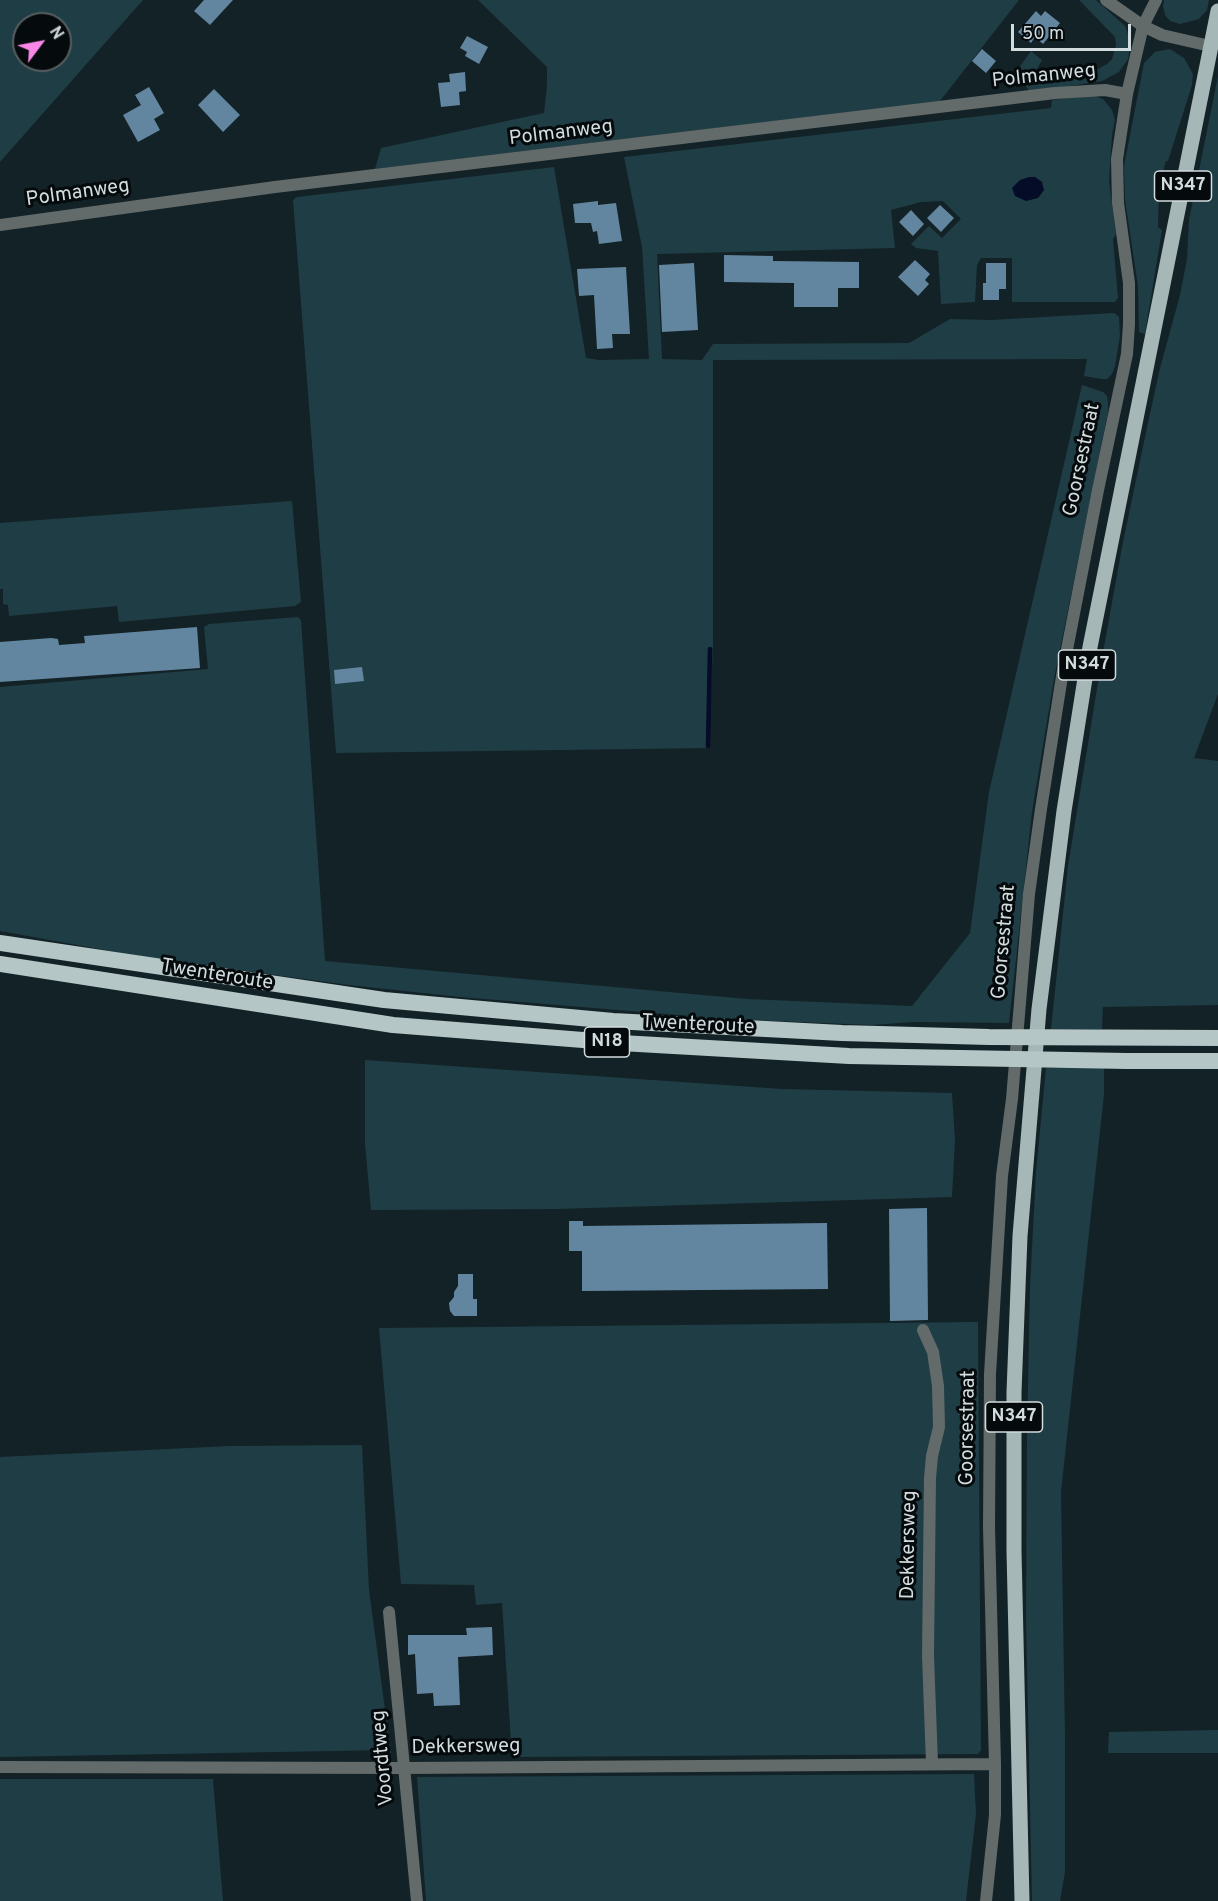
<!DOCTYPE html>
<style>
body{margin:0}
#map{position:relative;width:1218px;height:1901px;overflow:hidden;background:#132226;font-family:Overpass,sans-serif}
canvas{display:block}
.north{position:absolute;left:12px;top:12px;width:60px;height:60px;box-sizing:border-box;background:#050a0c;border:2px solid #575e60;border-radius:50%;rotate:58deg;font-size:16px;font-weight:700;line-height:24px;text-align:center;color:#d2dbde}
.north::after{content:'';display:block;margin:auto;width:21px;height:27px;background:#f987e8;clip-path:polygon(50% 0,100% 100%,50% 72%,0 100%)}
.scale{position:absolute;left:1011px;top:24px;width:120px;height:27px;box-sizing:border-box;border:3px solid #d2dbde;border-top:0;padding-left:8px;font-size:18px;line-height:21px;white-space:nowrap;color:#d2dbde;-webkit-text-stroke:4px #050a0c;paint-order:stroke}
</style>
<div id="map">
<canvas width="1218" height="1901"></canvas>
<div class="north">N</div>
<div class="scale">50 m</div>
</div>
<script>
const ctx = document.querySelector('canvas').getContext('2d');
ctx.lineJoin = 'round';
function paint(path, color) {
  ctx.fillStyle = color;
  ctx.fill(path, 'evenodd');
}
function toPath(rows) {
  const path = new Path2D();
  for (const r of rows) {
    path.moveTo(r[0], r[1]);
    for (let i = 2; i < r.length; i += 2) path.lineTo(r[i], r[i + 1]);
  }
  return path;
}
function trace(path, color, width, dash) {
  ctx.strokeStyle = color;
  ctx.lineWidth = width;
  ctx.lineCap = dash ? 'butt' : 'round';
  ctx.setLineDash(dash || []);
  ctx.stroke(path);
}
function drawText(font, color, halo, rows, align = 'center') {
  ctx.font = font + ' Overpass,sans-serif';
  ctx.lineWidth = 6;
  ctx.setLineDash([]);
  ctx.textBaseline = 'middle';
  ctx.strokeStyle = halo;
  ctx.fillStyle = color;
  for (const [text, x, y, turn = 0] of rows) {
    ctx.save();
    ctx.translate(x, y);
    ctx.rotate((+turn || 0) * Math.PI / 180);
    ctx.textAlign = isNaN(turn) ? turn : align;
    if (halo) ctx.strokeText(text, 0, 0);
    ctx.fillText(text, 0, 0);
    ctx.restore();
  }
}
const green = toPath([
 [0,0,143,0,0,162],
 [24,24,60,24,60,60,24,60],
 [478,0,1019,0,940,101,375,169,381,148,544,113,547,85,547,67],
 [1079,0,1096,0,1125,26,1131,42,1128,59,1119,72,1102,81,1030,92,1019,77,1018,69,1031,51,1042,60,1034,74,1036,81,1039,83,1073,77,1094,71,1107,64,1112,59,1116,45,1115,37],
 [1164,0,1209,0,1207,10,1199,19,1180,24,1170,21,1165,15,1163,6],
 [1170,49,1184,58,1193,74,1192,85,1168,161,1166,161,1159,186,1158,227,1162,230,1145,334,1139,332,1138,286,1125,200,1124,166,1144,63,1155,52],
 [1218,76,1218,694,1194,758,1218,761,1218,1005,1103,1007,1102,1029,1051,1029,1068,866,1102,658,1122,547,1149,418,1160,368,1180,295,1187,259,1189,220],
 [1092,95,1103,99,1112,110,1115,120,1112,135,1109,181,1116,234,1113,239,1118,298,1115,302,1012,302,1012,258,981,258,977,265,975,302,941,304,938,251,916,248,911,244,929,226,942,238,961,219,943,201,921,202,891,210,895,248,657,254,662,359,702,360,713,344,909,343,950,319,991,320,1114,313,1119,317,1120,336,1115,366,1112,374,1107,379,1102,379,1084,376,1087,359,713,360,713,643,709,748,336,753,293,200,297,197,554,167,586,358,599,360,649,359,642,247,624,157,1051,108,1052,100],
 [1082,385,1103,392,1107,396,1108,403,1108,412,1054,679,1032,812,1009,1023,914,1022,871,1025,727,1019,460,997,349,985,149,958,0,931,0,687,208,669,204,627,209,624,298,617,301,620,325,961,747,999,912,1006,970,933,989,792],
 [292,501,301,602,295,606,119,622,117,606,9,616,8,605,3,604,3,589,0,589,0,523],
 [365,1060,782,1089,952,1093,955,1140,952,1197,557,1209,371,1210,365,1144],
 [1046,1068,1104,1068,1104,1094,1061,1492,1065,1737,1065,1872,1060,1901,1032,1901,1026,1618,1027,1434,1030,1286,1036,1172],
 [978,1322,981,1750,978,1754,512,1757,502,1603,476,1605,474,1585,401,1584,379,1328],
 [362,1445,369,1590,391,1754,388,1750,0,1757,0,1457,231,1446],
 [1218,1730,1218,1753,1108,1753,1109,1732],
 [974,1774,976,1814,966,1901,426,1901,417,1777],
 [0,1779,213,1779,223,1901,0,1901]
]);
const water = toPath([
 [1029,177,1035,177,1042,182,1044,190,1038,198,1026,201,1015,196,1012,188,1020,180]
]);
const stream = toPath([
 [708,746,710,649]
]);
const building = toPath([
 [204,0,233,0,210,25,194,11],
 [1036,11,1041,16,1045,11,1060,23,1043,44,1035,37,1031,43,1018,32],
 [467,36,488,47,479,64,465,56,467,52,460,48],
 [982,49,996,61,986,73,972,61],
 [465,72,466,91,459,92,460,105,441,107,438,83,450,82,449,74],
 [149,87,164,113,154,119,160,130,138,142,123,115,141,105,135,95],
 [214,89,240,115,223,132,198,105],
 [598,201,598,205,616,203,622,241,599,244,597,231,593,232,591,223,575,223,573,204],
 [940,205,954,218,941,232,927,218],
 [911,210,924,224,913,236,899,222],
 [724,255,773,256,773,261,859,262,859,288,838,288,838,307,794,307,794,283,724,282],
 [915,260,930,274,925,280,929,284,918,296,898,277],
 [694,263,698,330,662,332,659,265],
 [986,263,1006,263,1006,289,999,289,999,300,983,300,983,283,986,283],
 [626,267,630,334,612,334,613,348,597,349,594,295,579,296,577,269],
 [197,627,200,668,0,682,0,642,51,638,58,639,59,645,85,643,84,636],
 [362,667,364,681,335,684,334,670],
 [927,1208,928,1320,890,1321,889,1209],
 [569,1221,583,1221,583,1226,827,1223,828,1289,582,1291,582,1251,569,1251],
 [458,1274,473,1274,473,1299,477,1299,477,1316,454,1316,450,1311,449,1303,454,1297,454,1292,458,1286],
 [492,1627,493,1655,458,1657,460,1705,434,1706,433,1693,417,1694,415,1654,408,1655,408,1635,467,1635,466,1628]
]);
const minor = toPath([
 [0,225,275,187,1055,93,1105,90,1127,94],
 [923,1330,933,1352,938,1386,939,1427,932,1456,930,1478,928,1656,932,1763],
 [389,1612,417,1901],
 [0,1767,405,1768,995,1764],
 [986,1901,995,1815,995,1764,989,1527,990,1374,1002,1176,1012,1099,1029,894,1041,809,1063,670,1098,490,1127,354,1129,324,1129,283,1118,203,1117,159,1127,94,1143,26,1156,0]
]);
const tertiary = toPath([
 [1106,0,1143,26,1162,35,1210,46]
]);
const primary = toPath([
 [1022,1901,1014,1551,1014,1392,1020,1236,1039,1009,1064,811,1090,647,1218,11]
]);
const trunk = toPath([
 [0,943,384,1000,613,1021,842,1033,989,1037,1218,1038],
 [0,964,393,1025,621,1043,849,1056,1127,1061,1218,1061]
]);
const shields = [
 [1183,186,57],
 [1087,665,57],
 [607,1042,45],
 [1014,1417,57]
];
const shieldNames = [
 ["N347",1183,186],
 ["N347",1087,665],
 ["N18",607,1042],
 ["N347",1014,1417]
];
const streetNames = [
 ["Polmanweg",1044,77,-6],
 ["Polmanweg",561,134,-7],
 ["Polmanweg",78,194,-8],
 ["Goorsestraat",1083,460,-78],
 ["Goorsestraat",1005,942,-85],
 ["Twenteroute",217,976,9],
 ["Twenteroute",698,1026,3],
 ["Goorsestraat",969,1428,-89],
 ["Dekkersweg",910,1545,-89],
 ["Dekkersweg",466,1748,-1],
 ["Voordtweg",384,1758,-95]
];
paint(green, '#1f3d45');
paint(water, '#040c27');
trace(stream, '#040c27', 4.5);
paint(building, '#6386a0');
trace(minor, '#626a6a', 12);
trace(tertiary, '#626a6a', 12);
trace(primary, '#a6b7b7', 15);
trace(trunk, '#b4c6c6', 16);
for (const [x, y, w] of shields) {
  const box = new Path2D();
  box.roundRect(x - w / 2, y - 15, w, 30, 4.5);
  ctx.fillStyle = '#050a0c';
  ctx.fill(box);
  trace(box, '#d2dbde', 1.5);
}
drawText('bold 18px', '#d2dbde', null, shieldNames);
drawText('20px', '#d2dbde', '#050a0c', streetNames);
</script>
